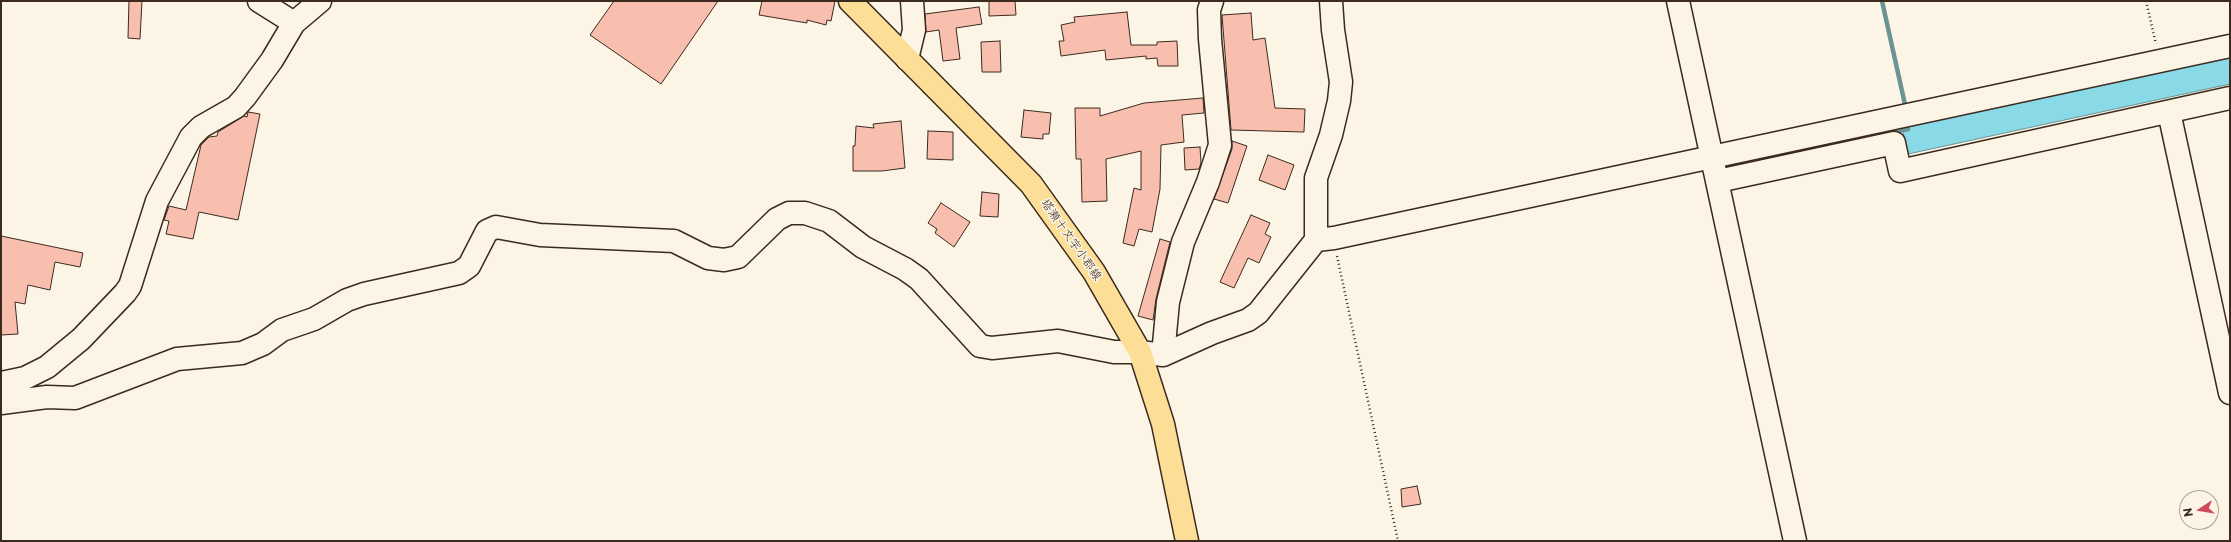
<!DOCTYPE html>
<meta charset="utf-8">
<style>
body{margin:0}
#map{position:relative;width:2231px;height:542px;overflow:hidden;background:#fcf5e5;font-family:"Playpen Sans",sans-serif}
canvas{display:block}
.frame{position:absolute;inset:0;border:2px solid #3b2a1e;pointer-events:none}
.north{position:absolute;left:2179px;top:490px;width:40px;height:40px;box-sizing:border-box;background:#fcf5e5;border:1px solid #afa495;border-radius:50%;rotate:258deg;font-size:11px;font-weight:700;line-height:16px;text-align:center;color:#3b2a1e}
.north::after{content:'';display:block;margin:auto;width:14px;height:18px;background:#d1495b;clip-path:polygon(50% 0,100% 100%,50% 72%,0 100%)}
</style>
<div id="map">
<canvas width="2231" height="542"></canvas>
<div class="frame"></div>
<div class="north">N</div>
</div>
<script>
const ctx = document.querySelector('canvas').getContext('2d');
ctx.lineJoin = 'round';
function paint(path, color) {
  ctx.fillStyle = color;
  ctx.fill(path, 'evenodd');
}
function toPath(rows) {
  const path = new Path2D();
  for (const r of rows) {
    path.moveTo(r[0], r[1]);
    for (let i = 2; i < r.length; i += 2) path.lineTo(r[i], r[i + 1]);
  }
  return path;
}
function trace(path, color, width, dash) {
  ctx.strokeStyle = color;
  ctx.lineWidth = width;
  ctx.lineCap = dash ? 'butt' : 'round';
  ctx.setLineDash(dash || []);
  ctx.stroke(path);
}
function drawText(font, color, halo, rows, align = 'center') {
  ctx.font = font + ' "Playpen Sans","Klee One",sans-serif';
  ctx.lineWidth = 3;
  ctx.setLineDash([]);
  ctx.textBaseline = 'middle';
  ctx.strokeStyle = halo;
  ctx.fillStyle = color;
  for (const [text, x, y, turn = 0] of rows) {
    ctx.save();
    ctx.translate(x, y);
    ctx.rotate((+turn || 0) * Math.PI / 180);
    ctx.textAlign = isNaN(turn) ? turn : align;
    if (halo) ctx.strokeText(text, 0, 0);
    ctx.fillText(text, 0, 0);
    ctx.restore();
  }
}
const water = toPath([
 [2230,57,2230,84,1908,154,1902,128,2230,57]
]);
const stream = toPath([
 [1882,1,1906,109],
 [1728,167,1908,129]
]);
const building = toPath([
 [129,1,142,1,140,39,128,38,129,1],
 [614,1,718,1,661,84,590,35,614,1],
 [762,1,835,1,831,21,827,20,826,25,807,20,807,23,759,15,762,1],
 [989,1,1015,1,1016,15,989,16,989,1],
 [979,7,982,24,956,28,960,59,943,61,939,30,926,32,925,14,979,7],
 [1127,12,1131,45,1157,45,1157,42,1177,41,1178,66,1158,66,1157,58,1146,59,1146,56,1106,60,1105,50,1061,56,1059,41,1064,41,1061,25,1075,22,1074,17,1127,12],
 [1251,13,1253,40,1265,38,1275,108,1305,109,1304,132,1231,130,1222,15,1251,13],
 [1000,41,1001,72,982,72,981,42,1000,41],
 [1203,98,1204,113,1182,115,1184,142,1161,145,1160,189,1152,232,1139,229,1134,246,1123,243,1134,188,1141,190,1141,151,1106,159,1107,201,1082,202,1081,159,1076,159,1075,108,1100,108,1100,116,1144,103,1203,98],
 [1024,110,1051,113,1049,134,1043,134,1043,139,1021,137,1024,110],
 [248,112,260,114,238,220,199,212,193,239,166,234,169,221,164,220,169,206,186,210,201,145,209,137,217,136,218,132,244,116,247,117,248,112],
 [901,121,905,168,882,171,853,171,853,146,855,146,856,126,874,128,873,124,901,121],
 [928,131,953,132,953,160,927,159,928,131],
 [1232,141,1247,146,1228,203,1214,199,1232,149,1232,141],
 [1200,147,1201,163,1199,169,1185,170,1184,148,1200,147],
 [1268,155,1294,165,1285,190,1259,180,1268,155],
 [982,192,999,194,998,217,980,216,982,192],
 [941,203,970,222,954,247,935,233,937,229,928,223,941,203],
 [1251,215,1270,223,1265,234,1271,237,1259,263,1248,258,1234,288,1220,282,1251,215],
 [1,236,83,253,80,267,55,262,50,290,28,285,25,304,15,302,18,334,1,335,1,236],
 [1160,239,1170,242,1156,299,1153,320,1138,316,1160,239],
 [1417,486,1421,504,1402,507,1401,489,1417,486]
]);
const path = toPath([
 [2146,1,2156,44],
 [1337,256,1398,541]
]);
const minor = toPath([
 [259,1,294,23],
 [1678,1,1795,541],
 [907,59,914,30,912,1],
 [2169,112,2230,393],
 [1718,181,1894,143,1900,171,2230,98],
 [1316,240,1334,238,2230,46],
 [1163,355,1168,302,1183,242,1208,182,1220,145,1210,39,1209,10,1212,1],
 [1,383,25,378,47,367,81,339,125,293,130,286,157,201,191,137,201,127,236,107,245,97,272,60,294,23,320,1],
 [1,403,47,397,75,398,177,359,242,353,263,344,282,330,314,319,347,300,364,294,459,273,469,266,487,231,496,227,540,235,674,241,708,258,724,260,738,257,777,219,789,213,805,213,829,221,863,247,905,269,919,279,980,346,992,348,1058,341,1114,352,1140,352,1163,355,1212,333,1248,320,1258,313,1316,240,1316,178,1331,135,1339,101,1341,82,1333,30,1331,1]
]);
const major = toPath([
 [850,1,1031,184,1094,272,1140,352,1163,424,1187,541]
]);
const streetNames = [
 ["塔瀬十文字小郡線",1071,240,55]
];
paint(water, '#89d9e6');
trace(water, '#6a9396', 1);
trace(stream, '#6a9396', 4.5);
paint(building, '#f8bfaf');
trace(building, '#3b2a1e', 1);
trace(minor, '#3b2a1e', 25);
trace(major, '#3b2a1e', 25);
trace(path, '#3b2a1e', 2.5, [1, 3]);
trace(minor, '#fcf5e5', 22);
trace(major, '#fdde96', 22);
drawText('12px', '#3b2a1e', '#fcf5e5', streetNames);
</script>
